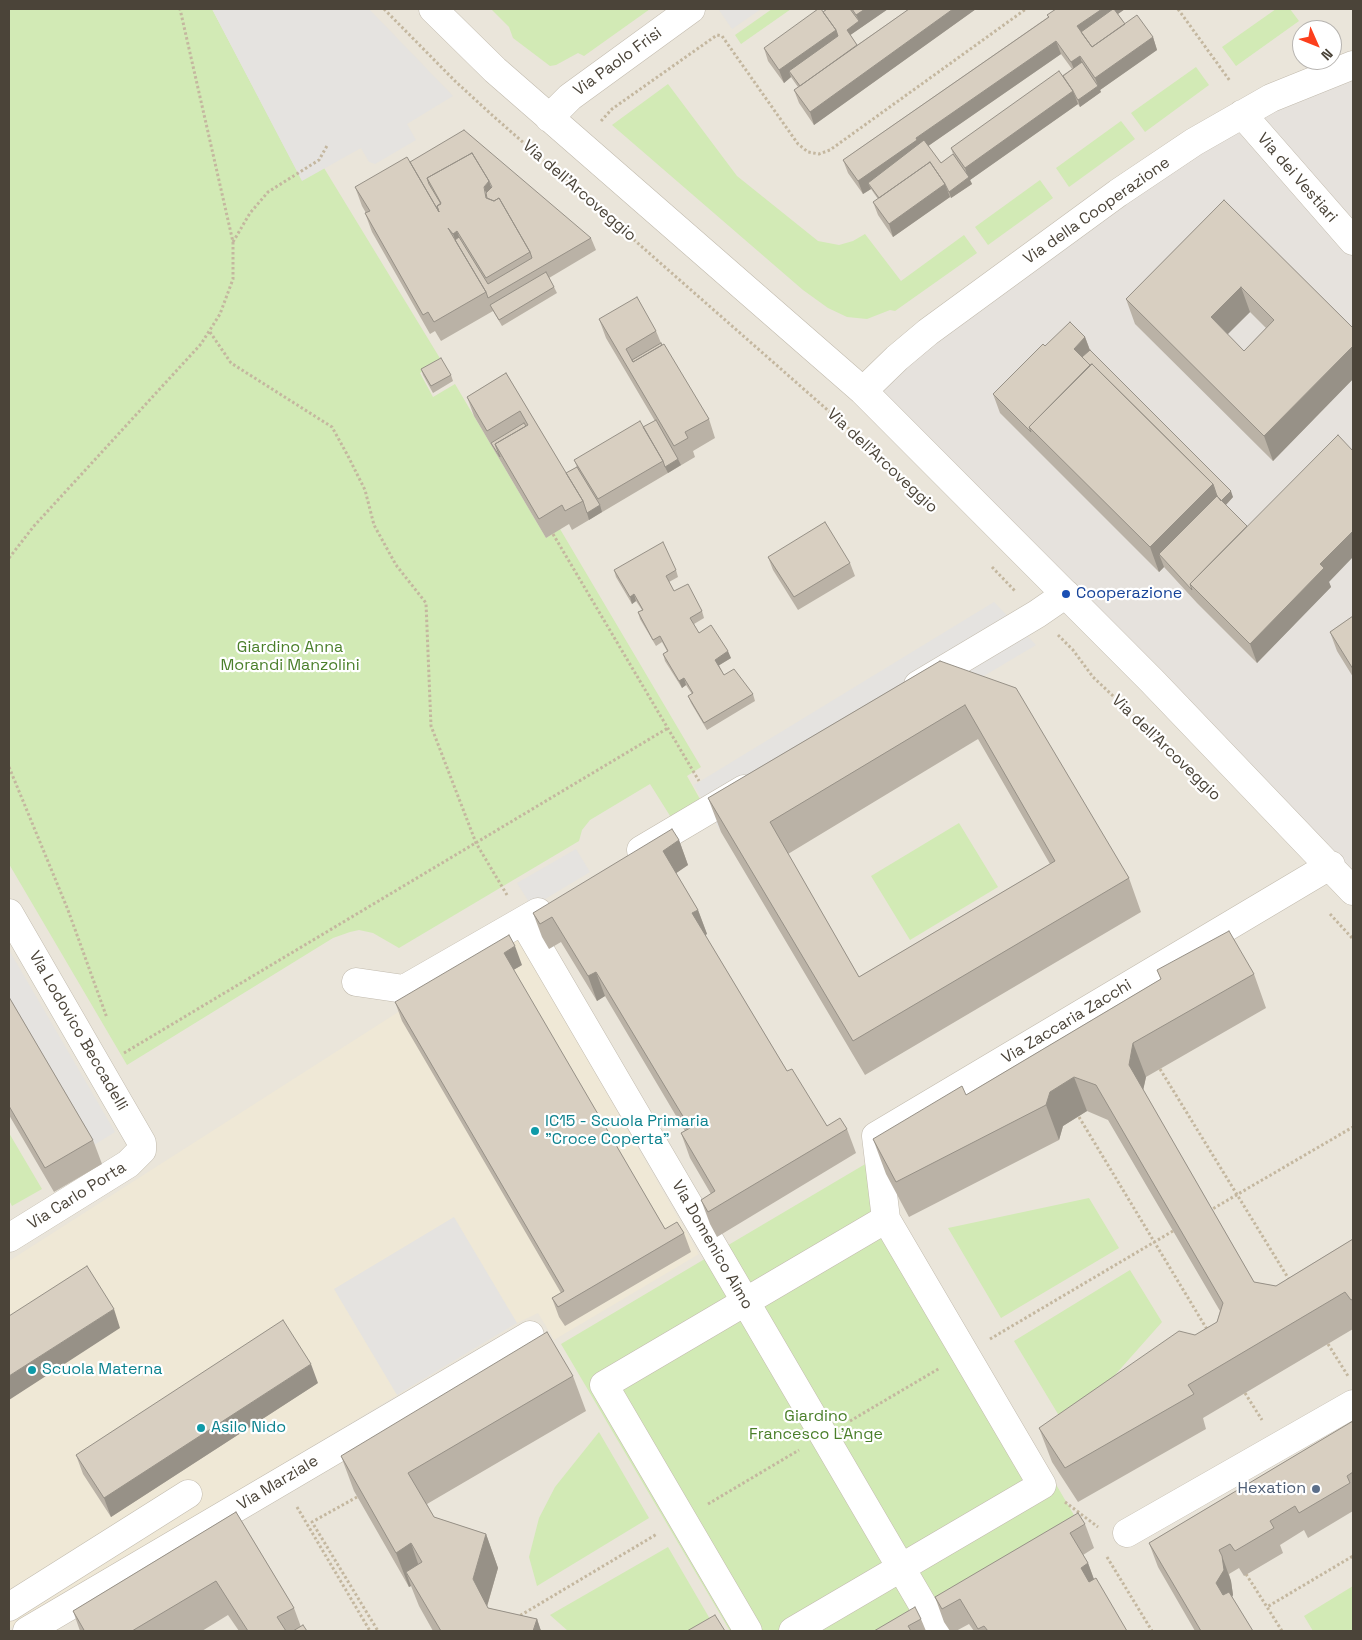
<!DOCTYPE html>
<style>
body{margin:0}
#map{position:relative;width:1362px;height:1640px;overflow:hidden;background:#f6f3ec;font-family:"Space Grotesk",sans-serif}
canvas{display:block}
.frame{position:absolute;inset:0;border:10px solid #4b4439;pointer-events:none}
.north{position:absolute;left:1292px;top:20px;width:50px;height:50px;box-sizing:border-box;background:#fff;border:1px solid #b7b4b0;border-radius:50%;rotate:134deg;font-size:14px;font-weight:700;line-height:20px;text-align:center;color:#4b4439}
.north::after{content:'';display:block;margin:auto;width:18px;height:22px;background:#fc3f1d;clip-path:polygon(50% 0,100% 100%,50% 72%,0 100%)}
</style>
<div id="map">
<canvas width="1362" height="1640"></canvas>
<div class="frame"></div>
<div class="north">N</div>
</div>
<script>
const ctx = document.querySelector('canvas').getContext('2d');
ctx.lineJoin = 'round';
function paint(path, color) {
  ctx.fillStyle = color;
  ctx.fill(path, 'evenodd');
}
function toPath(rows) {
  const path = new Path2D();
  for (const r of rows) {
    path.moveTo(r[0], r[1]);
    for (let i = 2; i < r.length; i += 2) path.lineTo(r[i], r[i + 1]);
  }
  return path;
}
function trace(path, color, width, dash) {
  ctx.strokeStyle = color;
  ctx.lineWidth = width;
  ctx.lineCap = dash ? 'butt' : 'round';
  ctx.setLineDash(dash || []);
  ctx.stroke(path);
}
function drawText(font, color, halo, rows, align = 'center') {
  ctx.font = font + ' "Space Grotesk",sans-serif';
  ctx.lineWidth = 4.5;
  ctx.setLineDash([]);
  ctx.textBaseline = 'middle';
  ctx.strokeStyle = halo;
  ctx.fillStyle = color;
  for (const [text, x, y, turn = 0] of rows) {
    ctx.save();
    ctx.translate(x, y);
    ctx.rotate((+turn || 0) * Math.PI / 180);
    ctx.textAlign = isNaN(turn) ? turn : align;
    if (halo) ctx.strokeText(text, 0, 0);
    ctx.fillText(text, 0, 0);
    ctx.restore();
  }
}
const residential = toPath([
 [70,9,1353,9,1353,65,1103,623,1329,845,1353,872,1353,1631,9,1631,9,37],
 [1302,30,1332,30,1332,60,1302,60]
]);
const industrial = toPath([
 [1353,65,1353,872,1329,845,1103,623,863,391,1118,193]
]);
const education = toPath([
 [517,936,699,1254,554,1340,538,1313,517,1323,10,1628,9,1261]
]);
const green = toPath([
 [9,9,212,9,302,180,324,168,441,360,420,373,433,397,455,384,546,538,560,529,701,767,687,776,701,801,672,819,650,784,590,820,582,830,579,841,399,948,373,933,359,930,350,932,333,938,127,1065,9,864],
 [491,9,650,9,584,56,578,53,556,65,550,66,513,38,509,27],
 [772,9,791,9,741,44,735,35],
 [1276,9,1290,9,1299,21,1236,66,1222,47],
 [1196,67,1209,85,1145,132,1131,113],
 [668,84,737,176,818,241,839,245,853,241,865,234,901,281,964,235,977,253,895,311,890,310,867,319,847,317,828,308,803,290,612,125],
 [1121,121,1135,139,1069,187,1056,168],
 [1040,180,1053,198,988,245,975,227],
 [959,823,998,887,910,940,871,876],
 [9,1133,42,1189,12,1206,9,1200],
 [867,1163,1081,1527,905,1631,730,1631,561,1344],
 [1089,1198,1119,1248,1001,1318,948,1228],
 [1130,1270,1162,1322,1067,1429,1014,1341],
 [599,1432,649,1518,537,1586,529,1557,539,1518,555,1487],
 [668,1547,717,1631,568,1631,550,1615],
 [1353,1586,1353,1631,1313,1631,1304,1616]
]);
const parking = toPath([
 [212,9,369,9,453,96,407,124,416,140,375,164,369,162,361,148,302,181],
 [721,9,761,9,732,29,719,10],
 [994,602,1036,645,721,832,694,785],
 [576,849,590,872,532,907,517,883],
 [9,950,115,1132,94,1145,9,998],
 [454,1217,517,1323,397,1395,334,1289]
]);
const path = toPath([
 [384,9,455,81,492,115,856,435,929,504],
 [1178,9,1230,81],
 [601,121,612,109,717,35,722,36,798,144,808,152,819,154,830,150,1026,9],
 [233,242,250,213,268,192,319,160,328,144],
 [210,332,231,363,332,427,348,456,365,490,374,525,396,565,426,603,431,726,476,843,507,895],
 [553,534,699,781],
 [9,558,34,526,201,344,220,314,233,279,233,242,180,9],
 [992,567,1015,591],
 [1058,635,1073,650,1093,677,1203,781],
 [9,767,68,910,107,1018],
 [1330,914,1353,939],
 [124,1053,668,728],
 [1160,1069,1290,1281],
 [1079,1117,1208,1331],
 [1209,1211,1353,1127],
 [990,1339,1173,1231],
 [1328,1344,1348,1376],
 [1245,1393,1262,1420],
 [850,1421,940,1368],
 [357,1497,312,1522,378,1631],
 [1065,1502,1098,1527],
 [708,1504,799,1450],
 [297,1507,370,1631],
 [1107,1557,1152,1631],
 [1246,1574,1267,1607],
 [516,1618,657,1534],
 [1282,1631,1267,1607,1353,1556]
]);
const minor = toPath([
 [433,9,495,70,863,391,1152,681,1353,891],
 [1242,114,1353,241],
 [549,118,570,97,691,9],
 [863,391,897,358,928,332,1118,193,1194,142,1271,98,1353,65],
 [918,685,1037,614,1066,594],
 [641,850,744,789],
 [9,913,142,1143,142,1150,128,1164,9,1238],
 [523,921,938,1631],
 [356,982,404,989,538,912],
 [886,1219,876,1136,1331,865],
 [1127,1533,1353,1404],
 [9,1607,188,1494],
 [27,1631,530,1335],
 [748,1631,604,1385,886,1219,1042,1485,793,1631]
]);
const wall = toPath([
 [827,9,888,9,850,35,857,45,909,9,976,9,814,125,799,103,794,90,798,87,791,77,784,83,768,61,764,48],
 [1125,9,1118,14,1125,24,1153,37,1157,50,1100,90,1101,92,1080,107,1078,104,970,180,972,184,951,198,950,196,950,197,893,237,878,215,873,202,878,199,871,189,863,194,848,173,843,160,1048,17,1047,15],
 [1061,54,1072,69,951,148,953,154,941,163,928,146],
 [410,162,591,238,596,250,549,278,554,287,557,293,502,326,493,311,441,341,435,331,430,334,372,232,365,213,366,213,362,206,355,187],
 [1224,200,1353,328,1353,379,1273,461,1135,324,1126,299],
 [1250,312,1266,328,1244,351,1227,334],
 [599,319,656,331,661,343,709,419,715,438,693,451,695,457,572,530,569,524,546,538,474,416,467,397,506,373,566,473,577,467,574,460,643,427,655,421,606,338],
 [1085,337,1090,350,1233,497,1226,505,1247,526,1329,582,1331,587,1257,663,1197,603,1164,567,1159,572,1000,413,993,394,1045,346],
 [421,369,451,375,453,381,433,393,423,375],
 [768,557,850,563,855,576,798,610,773,570],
 [614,570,676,570,678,577,669,582,674,591,702,611,704,618,694,624,699,633,731,658,719,665,724,675,753,694,755,701,707,730,691,703,688,696,692,694,686,685,682,688,665,661,663,654,667,651,662,642,656,646,640,619,638,612,642,610,636,601,632,604,616,577],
 [1353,616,1353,677,1337,651,1330,632],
 [940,661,1129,878,1141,912,865,1075,721,832,708,798],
 [978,739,1050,864,859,977,788,854],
 [679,840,688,865,676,873,698,910,707,934,705,935,787,1071,827,1126,847,1129,856,1153,717,1237,710,1224,701,1200,711,1194,690,1158,681,1133,685,1131,605,996,597,1001,561,942,549,949,542,937,533,913],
 [522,965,513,970,665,1229,684,1233,691,1252,565,1326,559,1317,552,1298,561,1293,402,1021,395,1002],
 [1157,970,1254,974,1266,1008,1146,1077,1143,1090,1254,1282,1276,1286,1353,1239,1353,1329,1203,1418,1206,1429,1078,1502,1052,1462,1039,1428,1217,1322,1220,1311,1108,1120,1087,1111,1063,1126,1059,1140,909,1217,886,1174,873,1139,966,1095,1161,979],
 [9,997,93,1140,102,1164,54,1192,9,1115],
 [573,1376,586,1411,427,1504,434,1517,486,1534,498,1568,487,1607,488,1608,537,1619,541,1631,433,1631,419,1606,411,1586,409,1587,354,1491,341,1456],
 [318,1383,111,1517,83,1474,76,1455],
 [1353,1421,1353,1511,1308,1538,1304,1530,1280,1545,1283,1553,1244,1576,1239,1568,1229,1574,1231,1581,1233,1595,1232,1597,1253,1631,1195,1631,1158,1567,1149,1543],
 [236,1512,294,1608,301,1627,307,1631,239,1631,228,1615,202,1631,80,1631,73,1611],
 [1085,1524,1094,1548,1083,1555,1088,1563,1094,1579,1127,1631,974,1631,969,1624,956,1631,950,1631,944,1622,935,1597],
 [921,1619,926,1631,874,1631]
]);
const shadedWall = toPath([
 [865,9,888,9,849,36,847,30,859,21,856,15],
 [953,9,976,9,814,125,810,112],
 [1102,9,1125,9,1083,38,1077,26],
 [836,30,841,43,789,71,791,77,784,83,779,70],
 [1153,37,1157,50,1100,90,1101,92,1080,107,1078,100,1098,86,1095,78],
 [1056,41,1061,54,921,151,868,183,871,189,863,194,858,181,916,138],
 [1080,56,1084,69,1076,74,1071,62],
 [1073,91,1078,104,970,180,972,184,951,198,949,192,968,178,965,168],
 [489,181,496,200,489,204,484,187],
 [945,184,950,197,893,237,889,224],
 [457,231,464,250,458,248,453,234],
 [1241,287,1250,312,1220,342,1211,317],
 [1085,337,1092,356,1083,366,1074,349],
 [1353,346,1353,379,1273,461,1264,436],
 [678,459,681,465,668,473,665,467],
 [1213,484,1222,509,1159,554,1164,567,1159,572,1150,547],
 [1231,491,1233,497,1222,509,1219,503],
 [600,505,602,512,589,520,587,513],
 [1353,531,1353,557,1329,582,1331,587,1257,663,1250,644,1320,564],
 [634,594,636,601,632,604,630,597],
 [728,651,731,658,718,666,715,660],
 [684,678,686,685,682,688,679,681],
 [679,840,688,865,672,876,663,851],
 [698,910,707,934,701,938,692,913],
 [515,946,522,965,510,972,504,953],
 [596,972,605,996,597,1001,588,976],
 [1133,1043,1146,1077,1141,1100,1129,1065],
 [1074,1077,1087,1111,1063,1126,1059,1140,1046,1105,1050,1092],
 [114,1309,120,1328,9,1400,9,1376],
 [311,1364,318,1383,111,1517,104,1498],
 [486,1534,498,1568,485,1613,473,1579],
 [411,1543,423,1578,406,1572,411,1586,409,1587,396,1553],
 [1222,1556,1231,1581,1233,1595,1225,1608,1216,1583],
 [1088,1563,1097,1588,1090,1592,1081,1568],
 [537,1619,541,1631,533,1631]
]);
const building = toPath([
 [818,9,821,9,836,30,779,70,764,48,818,9],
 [827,9,850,9,859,21,847,30,857,45,800,86,789,71,838,36,836,30,823,12,827,9],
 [852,9,865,9,856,15,852,9],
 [909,9,953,9,810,112,794,90,909,9],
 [1056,9,1102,9,1077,26,1092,47,1137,15,1153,37,1095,78,1080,56,1071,62,1056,41,916,138,917,140,858,181,843,160,1049,17,1047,15,1056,9],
 [1113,9,1114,9,1125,24,1092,47,1081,32,1113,9],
 [1082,62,1098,86,1078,100,1076,97,1073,91,1063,76,1082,62],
 [1059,71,1073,91,965,168,951,148,1059,71],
 [464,130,591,238,488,298,486,292,455,240,459,237,488,284,532,258,530,252,499,198,494,201,487,198,486,193,492,187,489,181,472,153,427,178,429,184,441,204,437,206,439,212,410,162,464,130],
 [924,140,941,163,953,154,969,177,949,192,945,184,930,162,879,198,868,183,924,140],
 [472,153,489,181,484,187,486,198,494,201,499,198,530,252,486,278,457,231,453,234,448,228,486,292,434,322,428,312,423,315,365,213,370,211,355,187,407,157,439,212,437,206,441,203,427,178,472,153],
 [930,162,945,184,889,224,873,202,930,162],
 [1224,200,1353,328,1353,346,1264,436,1126,299,1224,200],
 [1241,287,1274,320,1244,351,1211,317,1241,287],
 [546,272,554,287,499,320,490,305,546,272],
 [637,297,656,331,626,349,633,362,664,344,709,419,685,432,688,438,674,446,599,319,637,297],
 [1070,322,1085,337,1074,349,1090,365,1029,427,1031,432,993,394,1043,344,1045,346,1070,322],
 [661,343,662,345,633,362,632,360,661,343],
 [1090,350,1231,491,1221,501,1217,496,1213,484,1092,364,1090,365,1082,357,1090,350],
 [441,358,451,375,431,386,421,369,441,358],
 [1092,364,1213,484,1150,547,1029,427,1092,364],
 [506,373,583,501,565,511,562,505,539,519,495,444,528,425,520,411,487,431,467,397,506,373],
 [656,420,678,459,665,467,663,461,643,427,656,420],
 [640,421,663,461,598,499,574,460,640,421],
 [524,423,526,426,495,444,500,457,491,443,524,423],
 [1338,435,1353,451,1353,531,1320,564,1324,568,1250,644,1190,584,1338,435],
 [577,467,600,505,587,513,583,501,566,473,577,467],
 [1217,496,1247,526,1190,584,1192,590,1159,554,1217,496],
 [825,522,850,563,794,597,768,557,825,522],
 [663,542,676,570,666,576,674,591,688,584,702,611,690,618,699,633,711,625,728,651,715,660,724,675,734,669,753,694,704,723,688,696,693,693,684,678,679,681,663,654,668,651,660,636,653,640,638,612,643,610,634,594,630,597,614,570,663,542],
 [1353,616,1353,669,1330,632,1353,616],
 [940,661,1016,688,1129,878,853,1041,708,798,940,661],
 [965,705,1055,861,859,977,770,822,965,705],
 [672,829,679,840,663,851,698,910,692,913,787,1071,792,1069,827,1126,840,1118,847,1129,708,1212,701,1200,715,1191,681,1133,690,1128,596,972,588,976,552,917,540,924,533,913,672,829],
 [1229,931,1254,974,1133,1043,1129,1065,1254,1282,1276,1286,1353,1239,1353,1299,1351,1300,1345,1292,1188,1385,1194,1394,1065,1468,1039,1428,1179,1331,1195,1335,1217,1322,1223,1303,1096,1085,1074,1077,1050,1092,1046,1105,896,1182,873,1139,962,1086,966,1095,1161,979,1157,970,1229,931],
 [509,935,515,946,504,953,665,1229,677,1222,684,1233,558,1307,552,1298,564,1291,395,1002,509,935],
 [9,997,93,1140,45,1168,9,1106,9,997],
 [87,1266,114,1309,9,1376,9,1316,87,1266],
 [283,1320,311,1364,104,1498,76,1455,283,1320],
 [547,1332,573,1376,408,1473,434,1517,486,1534,473,1579,488,1608,537,1619,533,1631,441,1631,406,1572,422,1562,411,1543,396,1553,341,1456,547,1332],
 [1353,1421,1353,1472,1347,1476,1350,1483,1299,1513,1295,1506,1270,1521,1274,1528,1235,1551,1230,1544,1219,1550,1222,1556,1224,1570,1216,1583,1223,1595,1229,1592,1253,1631,1201,1631,1149,1543,1353,1421],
 [236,1512,294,1608,277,1617,286,1631,248,1631,216,1581,132,1631,82,1631,84,1630,73,1611,236,1512],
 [1078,1513,1085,1524,1070,1533,1088,1563,1081,1568,1089,1582,1096,1578,1127,1631,988,1631,984,1626,978,1629,960,1599,942,1609,935,1597,1078,1513],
 [915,1607,921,1619,908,1626,911,1631,874,1631,915,1607],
 [715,1615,725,1631,687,1631,715,1615],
 [303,1625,307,1631,293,1631,303,1625]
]);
const markers = [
 [1066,594,5,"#1a4fb4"],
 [535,1131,5,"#0f9aa8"],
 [32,1370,5,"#0f9aa8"],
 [201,1428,5,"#0f9aa8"],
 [1316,1489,5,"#5c6f8a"]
];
const streetNames = [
 ["Via Paolo Frisi",618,62,-36],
 ["Via dei Vestiari",1297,178,49],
 ["Via dell'Arcoveggio",579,191,41],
 ["Via della Cooperazione",1097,211,-35],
 ["Via dell'Arcoveggio",882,461,43],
 ["Via dell'Arcoveggio",1166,748,44],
 ["Via Zaccaria Zacchi",1067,1022,-31],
 ["Via Lodovico Beccadelli",78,1031,60],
 ["Via Carlo Porta",77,1196,-32],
 ["Via Domenico Aimo",712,1245,60],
 ["Via Marziale",278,1483,-31]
];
const transitNames = [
 ["Cooperazione",1076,594]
];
const parkNames = [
 ["Giardino Anna",290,648],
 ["Morandi Manzolini",290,666],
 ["Giardino",816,1417],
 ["Francesco L'Ange",816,1435]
];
const cultureNames = [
 ["IC15 - Scuola Primaria",545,1122],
 ["\"Croce Coperta\"",545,1140],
 ["Scuola Materna",42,1370],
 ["Asilo Nido",211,1428]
];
const serviceNames = [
 ["Hexation",1306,1489]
];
paint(residential, '#eae5da');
paint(industrial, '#e6e2dd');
paint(education, '#efe8d6');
paint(green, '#d2eab5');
paint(parking, '#e5e3e0');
trace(minor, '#c2bbae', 29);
trace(path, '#c4b79f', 3, [2.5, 2.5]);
trace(minor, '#fff', 28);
paint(wall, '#bab2a6');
paint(shadedWall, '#979187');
paint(building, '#d8cfc1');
trace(building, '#979187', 1);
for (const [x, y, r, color] of markers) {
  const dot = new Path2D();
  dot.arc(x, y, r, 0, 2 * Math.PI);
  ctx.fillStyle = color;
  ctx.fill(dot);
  trace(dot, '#fff', 2);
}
drawText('16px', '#4b4439', '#fff', streetNames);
drawText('16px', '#164399', '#fff', transitNames, 'left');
drawText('16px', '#4a7f2a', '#fff', parkNames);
drawText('16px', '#0d838f', '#fff', cultureNames, 'left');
drawText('16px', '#4e5e75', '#fff', serviceNames, 'right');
</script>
